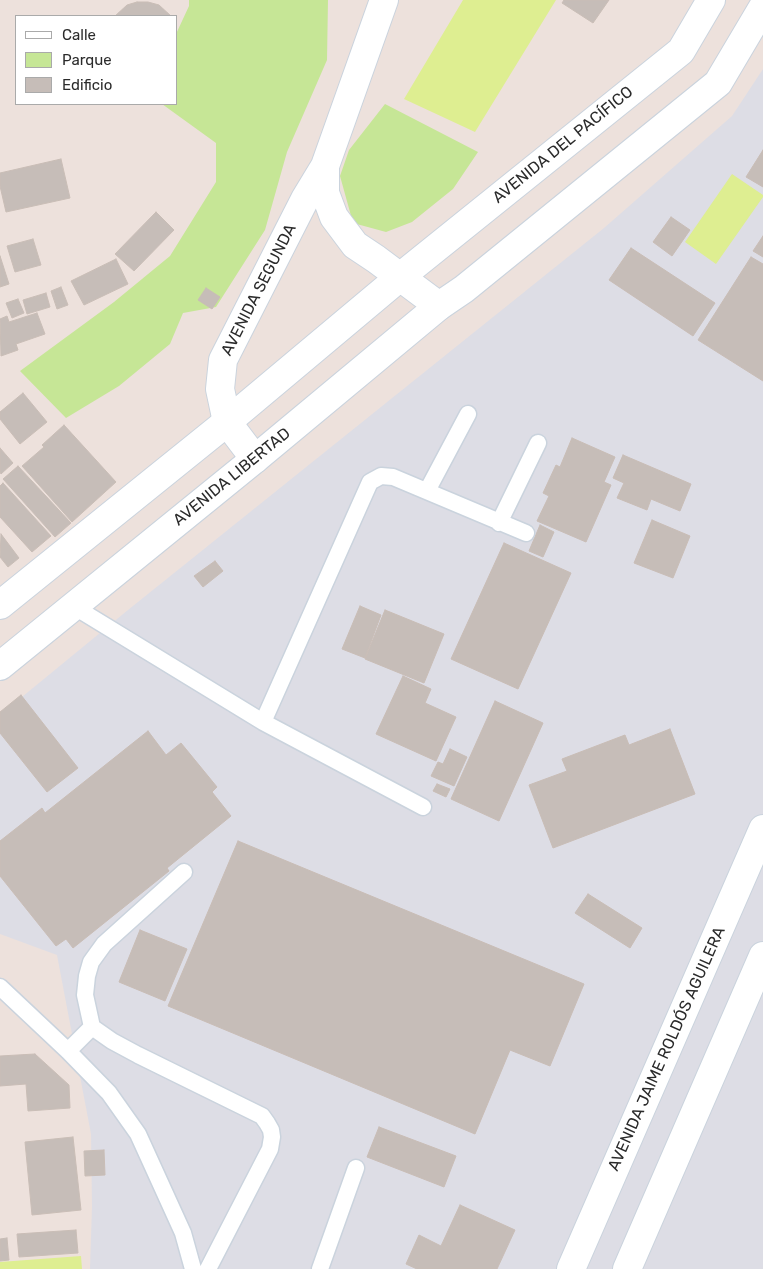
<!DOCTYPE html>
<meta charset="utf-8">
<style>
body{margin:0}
#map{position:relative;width:763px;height:1269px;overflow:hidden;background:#ede1dc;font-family:Rubik,sans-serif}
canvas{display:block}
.legend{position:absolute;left:15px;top:15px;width:162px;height:90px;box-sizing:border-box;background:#fff;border:1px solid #aaa;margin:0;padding:6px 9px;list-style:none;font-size:15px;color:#2b2b2b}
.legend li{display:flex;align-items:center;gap:10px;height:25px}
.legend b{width:25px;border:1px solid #aaa}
</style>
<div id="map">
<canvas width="763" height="1269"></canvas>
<ul class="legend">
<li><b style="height:6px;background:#fff"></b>Calle</li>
<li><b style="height:14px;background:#c6e696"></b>Parque</li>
<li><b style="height:14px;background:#c6bdb8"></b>Edificio</li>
</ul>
</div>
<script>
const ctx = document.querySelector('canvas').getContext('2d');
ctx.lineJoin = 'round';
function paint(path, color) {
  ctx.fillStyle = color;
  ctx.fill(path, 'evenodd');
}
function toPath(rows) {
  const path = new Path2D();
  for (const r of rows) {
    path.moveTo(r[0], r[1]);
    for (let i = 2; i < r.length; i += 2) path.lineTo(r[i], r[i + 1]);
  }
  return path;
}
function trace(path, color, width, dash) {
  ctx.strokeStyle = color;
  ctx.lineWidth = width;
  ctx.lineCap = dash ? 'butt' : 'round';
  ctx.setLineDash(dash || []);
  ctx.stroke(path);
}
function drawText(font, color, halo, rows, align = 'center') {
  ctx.font = font + ' Rubik,sans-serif';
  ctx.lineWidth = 4;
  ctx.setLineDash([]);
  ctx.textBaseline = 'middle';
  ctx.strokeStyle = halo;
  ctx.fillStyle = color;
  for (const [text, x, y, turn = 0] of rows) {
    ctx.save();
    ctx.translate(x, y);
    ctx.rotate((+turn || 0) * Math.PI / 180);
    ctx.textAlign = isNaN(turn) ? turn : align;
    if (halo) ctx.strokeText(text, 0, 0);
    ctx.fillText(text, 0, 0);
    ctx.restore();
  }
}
const industrial = toPath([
 [763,69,763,1269,90,1269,92,1206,91,1134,57,955,0,934,0,715,128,610,604,228,732,116]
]);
const green = toPath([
 [189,0,328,0,327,60,287,152,265,230,216,307,183,313,170,344,119,386,66,418,20,371,114,302,170,256,216,182,216,143,162,104,176,104,176,34,189,6],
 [385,104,478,152,453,189,412,222,386,232,353,223,340,176,349,150]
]);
const pitch = toPath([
 [463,0,556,0,475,132,404,99],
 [732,174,763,195,763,197,716,264,685,242],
 [81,1256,82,1269,0,1269,0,1262]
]);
const building = toPath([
 [564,0,609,0,593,23,562,3,564,0],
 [137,2,148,2,159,5,171,16,115,16,127,5,137,2],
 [763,150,763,187,746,177,763,150],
 [61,159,70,198,6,212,0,186,0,173,61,159],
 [156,212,174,230,134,271,115,254,156,212],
 [671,217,690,230,672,256,653,242,671,217],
 [763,236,763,257,753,251,763,236],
 [33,239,41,265,15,272,7,246,33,239],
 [631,248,715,303,693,336,609,280,631,248],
 [0,256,9,284,0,287,0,256],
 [751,257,763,264,763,381,698,340,751,257],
 [116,259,128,284,84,305,71,281,116,259],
 [61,287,68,305,57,309,51,291,61,287],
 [206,288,220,297,212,309,198,300,206,288],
 [46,293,50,307,27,314,23,300,46,293],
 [18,299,24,313,12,318,6,303,18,299],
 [37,313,45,334,16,344,18,350,1,356,0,319,7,316,9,322,37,313],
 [23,393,47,422,20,444,0,419,0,412,23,393],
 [64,425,116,482,72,522,22,466,44,447,42,445,64,425],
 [572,438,615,457,604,482,611,485,586,542,537,521,549,496,543,493,556,465,560,467,572,438],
 [0,448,13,463,1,474,0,472,0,448],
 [623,455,691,484,680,511,651,499,647,510,617,498,624,483,613,478,623,455],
 [18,466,71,523,55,537,3,479,18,466],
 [3,483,51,536,32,552,0,517,0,486,3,483],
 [652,520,690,536,673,578,634,563,652,520],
 [540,525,554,532,543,557,529,551,540,525],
 [1,534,19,558,8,567,0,557,1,534],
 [504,543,571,573,518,689,451,659,504,543],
 [215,561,223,571,203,587,194,576,215,561],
 [360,606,381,615,365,658,342,649,360,606],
 [385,610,444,634,424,683,365,659,385,610],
 [403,676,431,689,425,703,456,717,436,761,376,734,403,676],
 [21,695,78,768,47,792,0,733,0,712,21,695],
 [495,701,543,723,499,821,451,799,495,701],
 [670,729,695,794,553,848,529,785,567,771,562,759,625,735,629,745,670,729],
 [148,731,166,755,181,743,217,787,212,792,231,816,167,868,169,871,73,948,66,939,56,946,0,876,0,841,42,808,45,813,148,731],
 [450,749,467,757,454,786,431,776,438,762,443,764,450,749],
 [437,784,450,789,446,797,433,791,437,784],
 [238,841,584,984,550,1066,510,1050,475,1134,168,1006,238,841],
 [588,894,642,928,630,948,575,913,588,894],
 [140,930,187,949,165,1001,119,982,140,930],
 [35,1054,69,1085,70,1108,28,1111,26,1084,0,1086,0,1056,35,1054],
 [379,1127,456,1156,444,1187,367,1157,379,1127],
 [73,1137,81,1210,32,1215,25,1142,73,1137],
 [104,1150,105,1175,85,1176,84,1151,104,1150],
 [460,1205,515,1230,497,1269,417,1269,406,1264,419,1235,441,1246,460,1205],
 [76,1230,78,1253,19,1257,17,1234,76,1230],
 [7,1238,9,1260,0,1261,0,1239,7,1238]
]);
const service = toPath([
 [427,491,468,414],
 [499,523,538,443],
 [73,606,263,722,370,482,381,476,393,477,526,533],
 [263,722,423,807],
 [0,987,68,1051,109,1093,138,1134,183,1233,193,1269],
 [92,1027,85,995,87,976,91,962,104,944,184,872],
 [68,1051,92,1027,112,1041,138,1055,262,1116,267,1123,271,1130,272,1137,270,1149,208,1269],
 [320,1269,356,1168]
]);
const minor = toPath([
 [325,166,325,193,334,217,355,245,376,259,439,306],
 [255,459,227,422,220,389,223,360,305,199,325,166,384,0]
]);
const tertiary = toPath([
 [571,1269,763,829],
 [627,1269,763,956]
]);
const secondary = toPath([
 [0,605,227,422,400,277,681,51,711,0],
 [0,666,255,459,439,306,464,289,718,83,763,7]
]);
const streetNames = [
 ["AVENIDA DEL PACÍFICO",563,145,-39],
 ["AVENIDA SEGUNDA",259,290,-63],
 ["AVENIDA LIBERTAD",232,477,-39],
 ["AVENIDA JAIME ROLDÓS AGUILERA",667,1049,-66]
];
paint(industrial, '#dddde5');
paint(green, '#c6e696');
paint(pitch, '#deee91');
paint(building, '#c6bdb8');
trace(building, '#c9bdb6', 1);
trace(service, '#cad3dd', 19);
trace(minor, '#cad3dd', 30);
trace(tertiary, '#cad3dd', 30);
trace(secondary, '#cad3dd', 30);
trace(service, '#fff', 16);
trace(minor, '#fff', 28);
trace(tertiary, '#fff', 28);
trace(secondary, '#fff', 28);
drawText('16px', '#2b2b2b', '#fff', streetNames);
</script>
